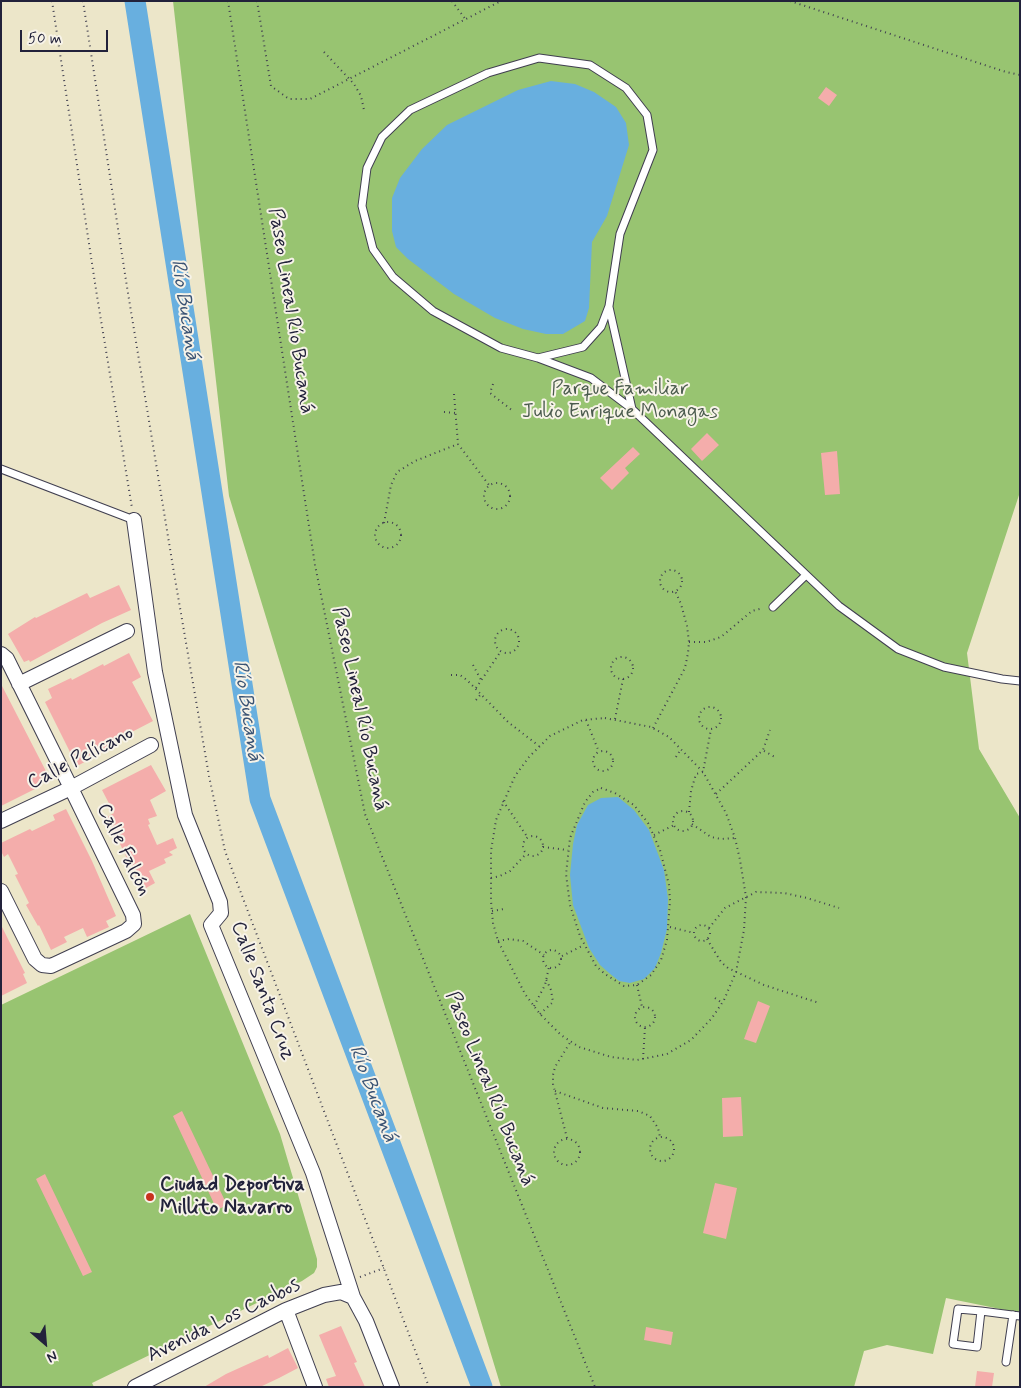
<!DOCTYPE html>
<meta charset="utf-8">
<style>
body{margin:0}
#map{position:relative;width:1021px;height:1388px;overflow:hidden;background:#ece6c9;font-family:Mynerve,sans-serif}
canvas{display:block}
.frame{position:absolute;inset:0;border:2px solid #22223b;pointer-events:none}
.north{position:absolute;left:20px;top:1318px;width:50px;height:50px;-webkit-text-stroke:4px #f7f3e8;paint-order:stroke;rotate:153deg;font-size:14px;font-weight:700;line-height:20px;text-align:center;color:#22223b}
.north::after{content:'';display:block;margin:auto;width:18px;height:22px;background:#22223b;clip-path:polygon(50% 0,100% 100%,50% 72%,0 100%)}
.scale{position:absolute;left:20px;top:30px;width:88px;height:22px;box-sizing:border-box;border:2px solid #22223b;border-top:0;padding-left:6px;font-size:15px;line-height:18px;white-space:nowrap;color:#22223b;-webkit-text-stroke:4px #f7f3e8;paint-order:stroke}
</style>
<div id="map">
<canvas width="1021" height="1388"></canvas>
<div class="frame"></div>
<div class="north">N</div>
<div class="scale">50 m</div>
</div>
<script>
const ctx = document.querySelector('canvas').getContext('2d');
ctx.lineJoin = 'round';
function paint(path, color) {
  ctx.fillStyle = color;
  ctx.fill(path, 'evenodd');
}
function toPath(rows) {
  const path = new Path2D();
  for (const r of rows) {
    if (r.length === 3) {
      path.moveTo(r[0] + r[2], r[1]);
      path.arc(r[0], r[1], r[2], 0, 2 * Math.PI);
      continue;
    }
    path.moveTo(r[0], r[1]);
    for (let i = 2; i < r.length; i += 2) path.lineTo(r[i], r[i + 1]);
  }
  return path;
}
function trace(path, color, width, dash) {
  ctx.strokeStyle = color;
  ctx.lineWidth = width;
  ctx.lineCap = dash ? 'butt' : 'round';
  ctx.setLineDash(dash || []);
  ctx.stroke(path);
}
function drawText(font, color, halo, rows, align = 'center') {
  ctx.font = font + ' Mynerve,sans-serif';
  ctx.lineWidth = 4;
  ctx.setLineDash([]);
  ctx.textBaseline = 'middle';
  ctx.strokeStyle = halo;
  ctx.fillStyle = color;
  for (const [text, x, y, turn = 0] of rows) {
    ctx.save();
    ctx.translate(x, y);
    ctx.rotate((+turn || 0) * Math.PI / 180);
    ctx.textAlign = isNaN(turn) ? turn : align;
    if (halo) ctx.strokeText(text, 0, 0);
    ctx.fillText(text, 0, 0);
    ctx.restore();
  }
}
const green = toPath([
 [173,1,1020,1,1020,492,967,653,979,749,1020,818,1020,1313,946,1298,933,1354,887,1345,864,1351,854,1387,501,1387,229,496],
 [190,914,280,1134,317,1259,317,1267,314,1273,302,1281,92,1383,94,1387,1,1387,1,1005]
]);
const water = toPath([
 [551,81,575,84,594,92,616,107,626,123,629,145,607,216,592,242,589,308,585,321,563,334,546,334,523,329,495,318,454,294,408,259,396,247,392,231,392,198,400,178,422,149,447,125,518,90],
 [618,797,634,810,649,830,664,870,668,899,667,929,661,953,655,968,644,979,630,983,619,981,609,973,600,965,589,948,573,905,570,875,573,844,577,825,588,805,601,798]
]);
const river = toPath([
 [135,1,260,799,482,1387]
]);
const building = toPath([
 [826,87,837,95,829,106,818,98],
 [707,433,719,445,702,461,691,449],
 [633,447,640,454,625,468,629,473,612,490,600,478],
 [837,451,840,494,825,495,821,453],
 [119,585,131,610,102,623,30,662,29,660,24,662,8,634,35,617,36,618,87,593,90,598],
 [129,653,141,677,132,682,153,721,126,735,127,737,101,751,102,753,77,766,45,702,52,698,48,689,71,678,72,680,103,664,104,666],
 [1,684,50,779,40,784,41,786,1,806],
 [151,765,166,791,150,800,157,816,148,819,150,824,148,825,157,845,173,838,177,848,169,852,173,855,164,859,166,863,149,871,155,883,146,888,139,876,136,877,107,817,114,813,102,790],
 [66,809,92,861,116,916,106,921,109,927,87,937,83,928,64,937,67,942,51,950,39,925,38,926,26,905,29,903,15,875,18,874,8,854,4,857,1,851,1,843,30,829,32,831,55,820,53,815],
 [1,925,25,973,23,974,27,983,1,996],
 [758,1001,770,1006,756,1043,744,1039],
 [741,1097,743,1136,723,1137,722,1098],
 [182,1111,227,1205,217,1210,173,1116],
 [45,1174,92,1272,83,1276,36,1179],
 [715,1183,737,1188,726,1239,703,1233],
 [341,1326,357,1362,354,1363,365,1387,329,1387,326,1379,336,1376,319,1335],
 [646,1327,673,1332,671,1345,644,1340],
 [288,1348,298,1368,279,1378,260,1387,204,1387,226,1374,268,1355,269,1358],
 [977,1371,994,1373,992,1387,975,1387]
]);
const path = toPath([
 [52,1,97,296,132,508],
 [83,1,127,287,174,573,209,776,225,851,429,1387],
 [228,1,315,565,365,814,595,1387],
 [257,1,271,86,289,99,310,99,501,1],
 [452,1,466,20],
 [790,1,1006,72,1020,75],
 [324,52,354,84,361,96,364,110],
 [493,384,490,393,513,411],
 [454,394,458,444,489,485],
 [444,412,456,413],
 [497,496,13],
 [388,535,13],
 [384,523,391,485,397,472,415,461,458,444],
 [671,581,11],
 [507,641,12],
 [689,642,706,642,721,637,752,611,763,608],
 [622,668,11],
 [473,665,481,680],
 [451,675,460,675,467,680,508,722,539,746],
 [476,688,501,651],
 [476,700,481,694],
 [710,718,11],
 [605,718,651,727,669,737,703,772,726,813,735,838,740,860,746,897,744,930,736,972,724,1000,712,1018,691,1040,667,1054,637,1060,611,1057,579,1047,561,1035,540,1014,525,994,498,941,493,923,491,901,491,851,496,820,515,776,529,757,550,736,583,720,605,718],
 [615,719,623,679],
 [586,720,599,752],
 [653,728,685,668,688,653,689,642,687,626,681,604,675,591],
 [764,751,775,757],
 [603,761,10],
 [676,757,681,749],
 [601,788,615,793,634,805,648,823,660,850,669,885,670,901,667,940,661,960,651,975,637,985,624,986,605,974,596,966,580,936,570,905,566,874,570,838,585,802,593,792,601,788],
 [716,794,763,750,770,730],
 [503,801,528,838],
 [683,821,10],
 [689,812,691,791,696,774,703,772,711,729],
 [692,824,711,837,721,839,735,838],
 [654,835,674,825],
 [533,846,10],
 [543,847,568,850],
 [491,878,500,876,510,871,526,854],
 [492,911,504,909],
 [702,933,8],
 [670,927,694,933],
 [709,928,725,908,756,892,784,893,807,898,839,908],
 [707,939,721,962,728,968,764,985,819,1003],
 [498,941,509,939,523,941,544,955],
 [552,959,9],
 [562,956,584,945],
 [637,985,642,1007],
 [715,998,722,1003],
 [534,1006,545,985,549,967],
 [645,1017,10],
 [540,1014,553,1002,551,990,546,979],
 [643,1059,645,1027],
 [555,1091,603,1108,638,1111,650,1116,658,1128,660,1137],
 [662,1149,12],
 [567,1138,553,1084,553,1075,555,1067,571,1041],
 [567,1152,13],
 [360,1277,384,1268]
]);
const lane = toPath([
 [609,307,632,409],
 [538,358,583,347,601,327,609,306,620,234,653,150,647,115,626,88,590,65,539,58,488,73,410,110,382,137,367,168,362,206,373,249,393,277,433,311,501,348,538,358,591,378,632,409,839,606,898,649,944,667,1002,679,1020,681],
 [1,469,134,520],
 [773,607,806,575],
 [981,1311,977,1347,953,1344,958,1309,981,1311,1020,1316],
 [1006,1362,1013,1315]
]);
const street = toPath([
 [134,520,155,672,185,815,220,902,221,913,211,925,313,1173,353,1297],
 [1,654,7,659,71,788,133,915,134,924,126,931,51,966,42,965,35,959,1,891],
 [19,684,127,631],
 [1,821,71,788,151,745],
 [286,1310,315,1387],
 [135,1387,286,1310,324,1295,341,1292,353,1297,366,1321,392,1387]
]);
const markers = [
 [150,1197,5,"#c8321e"]
];
const streetNames = [
 ["Paseo Lineal Río Bucaná",290,311,81],
 ["Paseo Lineal Río Bucaná",359,709,78],
 ["Calle Pelícano",81,759,-27],
 ["Calle Falcón",123,850,64],
 ["Calle Santa Cruz",262,991,69],
 ["Paseo Lineal Río Bucaná",489,1089,68],
 ["Avenida Los Caobos",224,1321,-26]
];
const parkNames = [
 ["Parque Familiar",620,390],
 ["Julio Enrique Monagas",620,413]
];
const poiNames = [
 ["Ciudad Deportiva",160,1186],
 ["Millito Navarro",160,1209]
];
const waterNames = [
 ["Río Bucaná",184,310,81],
 ["Río Bucaná",246,711,81],
 ["Río Bucaná",372,1094,69]
];
paint(green, '#98c471');
paint(water, '#68afdf');
trace(river, '#68afdf', 21);
paint(building, '#f4adab');
trace(lane, '#403f50', 9);
trace(street, '#403f50', 16);
trace(path, '#403f50', 2, [1, 4]);
trace(lane, '#fff', 7);
trace(street, '#fff', 14);
for (const [x, y, r, color] of markers) {
  const dot = new Path2D();
  dot.arc(x, y, r, 0, 2 * Math.PI);
  ctx.fillStyle = color;
  ctx.fill(dot);
  trace(dot, '#f7f3e8', 2);
}
drawText('20px', '#22223b', '#f7f3e8', streetNames);
drawText('20px', '#4b5b4e', '#f7f3e8', parkNames);
drawText('bold 20px', '#22223b', '#f7f3e8', poiNames, 'left');
drawText('italic 21px', '#3a5374', '#f7f3e8', waterNames);
</script>
